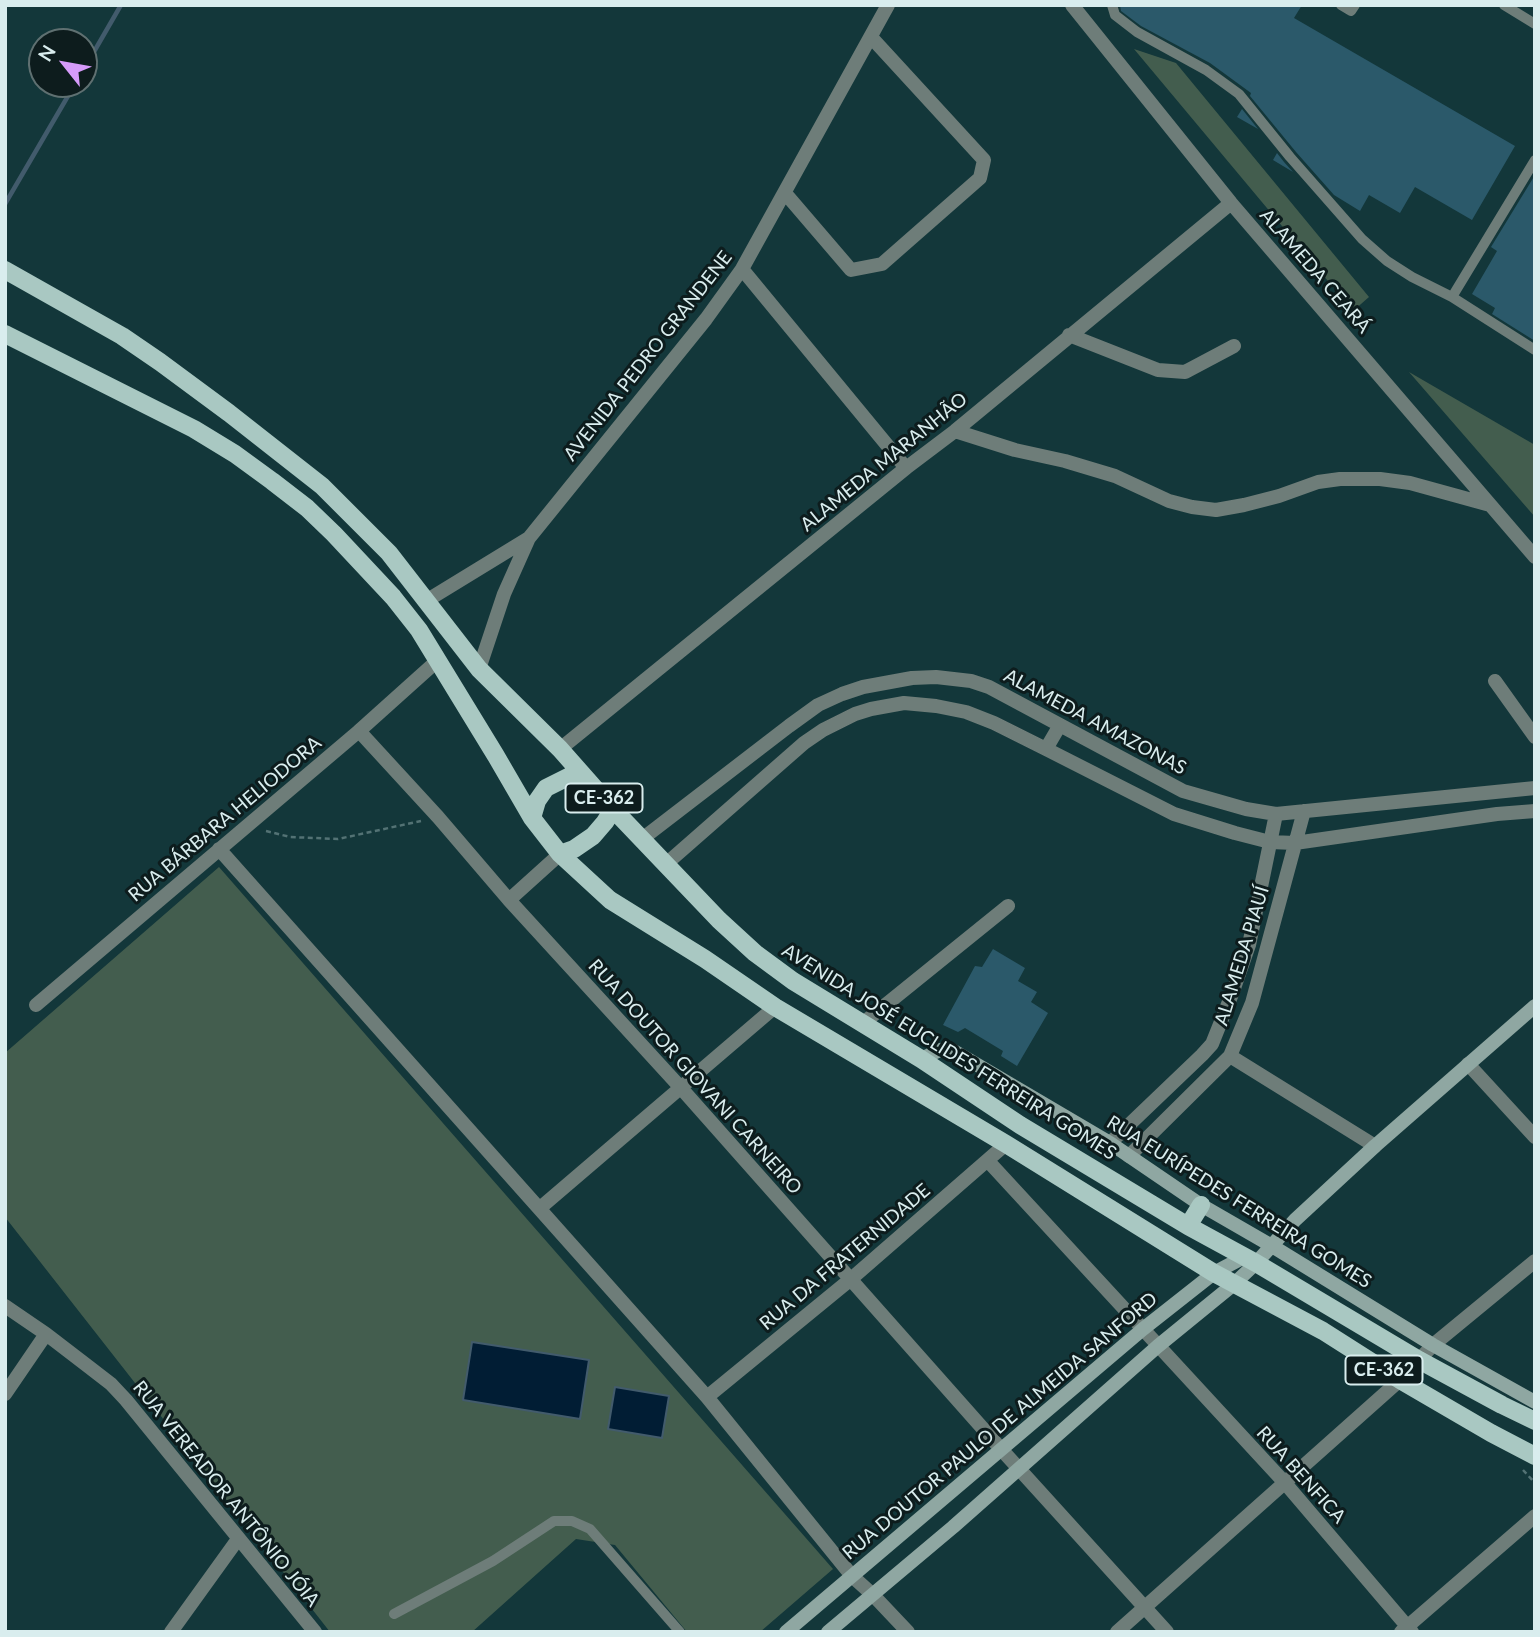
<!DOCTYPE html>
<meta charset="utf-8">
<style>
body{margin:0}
#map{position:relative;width:1540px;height:1637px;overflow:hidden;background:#13373a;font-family:Lato,sans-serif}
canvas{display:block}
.frame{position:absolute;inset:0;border:7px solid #d9edee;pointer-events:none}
.north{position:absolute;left:28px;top:28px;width:70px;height:70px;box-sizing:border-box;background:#0d1c1d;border:2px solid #5f7071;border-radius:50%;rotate:301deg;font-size:19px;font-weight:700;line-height:28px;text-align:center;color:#d9edee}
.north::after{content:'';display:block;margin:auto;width:24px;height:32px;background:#d69bfa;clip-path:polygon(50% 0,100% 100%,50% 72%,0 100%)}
</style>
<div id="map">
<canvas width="1540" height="1637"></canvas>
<div class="frame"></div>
<div class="north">N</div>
</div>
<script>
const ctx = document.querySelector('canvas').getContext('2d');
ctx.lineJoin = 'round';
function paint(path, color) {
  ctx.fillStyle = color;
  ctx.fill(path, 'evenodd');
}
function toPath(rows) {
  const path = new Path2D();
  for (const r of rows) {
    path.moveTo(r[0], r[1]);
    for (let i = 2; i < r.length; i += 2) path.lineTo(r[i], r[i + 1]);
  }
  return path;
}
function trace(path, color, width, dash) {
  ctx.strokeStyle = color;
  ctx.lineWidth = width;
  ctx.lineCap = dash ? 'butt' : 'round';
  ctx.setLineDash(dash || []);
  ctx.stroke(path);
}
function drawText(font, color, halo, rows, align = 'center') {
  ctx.font = font + ' Lato,sans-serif';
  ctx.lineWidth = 6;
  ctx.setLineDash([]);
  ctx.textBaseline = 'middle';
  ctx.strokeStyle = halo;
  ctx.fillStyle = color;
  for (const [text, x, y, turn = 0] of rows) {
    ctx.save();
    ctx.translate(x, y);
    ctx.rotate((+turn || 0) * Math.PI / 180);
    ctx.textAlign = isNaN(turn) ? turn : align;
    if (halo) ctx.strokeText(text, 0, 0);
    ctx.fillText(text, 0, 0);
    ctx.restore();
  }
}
const green = toPath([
 [1134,49,1176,63,1369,297,1353,311],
 [1409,372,1535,445,1535,517],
 [219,867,833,1569,760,1632,687,1632,615,1545,576,1539,472,1632,330,1632,5,1217,5,1053]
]);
const water = toPath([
 [472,1342,589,1360,580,1419,463,1400,472,1342],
 [615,1387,669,1396,662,1438,608,1429,615,1387]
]);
const stream = toPath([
 [84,69,121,5],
 [5,204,75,84]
]);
const building = toPath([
 [1120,5,1302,5,1294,18,1515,146,1472,220,1415,187,1400,213,1369,195,1360,211,1334,195,1296,152,1250,96,1251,93,1210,63,1141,26,1121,11],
 [1242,109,1258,129,1237,117],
 [1277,153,1284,162,1293,172,1273,160],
 [1535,175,1535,341,1492,314,1495,308,1472,294,1497,251,1491,247],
 [993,949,1025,968,1018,981,1037,992,1031,1002,1048,1013,1017,1066,1001,1056,1003,1051,965,1028,958,1032,943,1025,975,966,982,967]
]);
const path = toPath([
 [266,831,290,837,338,839,421,821],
 [1523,1470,1535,1483]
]);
const lane = toPath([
 [1112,5,1115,15,1137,32,1206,70,1239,94,1290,157,1362,239,1387,261,1412,277,1452,297,1535,350],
 [1341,5,1351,11,1355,5],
 [1504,5,1535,24],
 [1452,297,1535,160],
 [394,1614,493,1561,554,1521,572,1521,590,1529,680,1632]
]);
const street = toPath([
 [1072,5,1231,203,1535,557],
 [785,193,851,270,882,264,980,178,984,160,871,37],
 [742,269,906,468],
 [1069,335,1158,370,1185,372,1234,346],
 [955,431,1015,450,1065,461,1115,476,1169,501,1192,507,1216,510,1244,505,1279,496,1318,482,1340,479,1380,479,1410,483,1490,505],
 [426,601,529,538],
 [479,669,504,594,529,538,706,319,742,269,888,5],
 [1495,681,1535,737],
 [359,731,438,817,509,900,681,1088,1001,1449,1167,1632],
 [560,749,906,468,955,431,1231,203],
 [1046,749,1060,725],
 [642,839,789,726,818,705,842,694,863,687,912,678,936,677,971,681,989,687,1183,791,1246,809,1276,814,1535,788],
 [219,849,707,1397,852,1576,873,1595,908,1632],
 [666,864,804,743,823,730,855,714,871,709,904,703,936,706,966,712,994,723,1046,749,1174,814,1235,833,1270,842,1295,843,1497,814,1535,811],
 [509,900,560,854],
 [36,1005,359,731,437,661],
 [862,1024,1008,906],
 [1230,1056,1375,1146],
 [1468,1064,1535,1137],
 [1110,1143,1202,1055,1212,1044,1232,994,1249,945,1276,814],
 [1129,1156,1230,1056,1252,1003,1304,811],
 [988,1161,1285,1483,1412,1632],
 [540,1208,775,1007],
 [5,1306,46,1334,89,1367,111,1384,126,1400,315,1632],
 [1419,1360,1433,1345,1535,1261],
 [5,1394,46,1334],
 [707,1397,851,1279,1006,1144],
 [171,1632,238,1539],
 [1117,1632,1400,1380],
 [1401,1632,1535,1516]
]);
const secondary = toPath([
 [921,1059,940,1050,945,1049,952,1050,1110,1143,1201,1205,1272,1246,1433,1345,1535,1402],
 [786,1632,1143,1329,1214,1273,1244,1257],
 [828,1632,953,1527,1158,1346,1234,1284,1256,1263,1295,1220,1375,1146,1535,1006]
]);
const primary = toPath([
 [5,270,122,336,160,362,229,413,322,486,389,553,479,669,560,749,613,809,719,920,755,953,793,981,921,1059,1020,1125,1188,1226,1256,1263,1419,1360,1502,1405,1535,1421],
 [5,334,194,429,235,454,272,481,307,508,334,534,393,597,419,630,496,756,532,818,560,854,610,900,705,959,775,1007,1006,1144,1214,1273,1323,1331,1400,1380,1491,1433,1535,1456],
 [532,818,537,801,546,788,570,776,581,773],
 [560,854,574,849,593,836,605,822,613,809],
 [1188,1226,1201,1205]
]);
const shields = [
 [604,798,77],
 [1384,1370,77]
];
const shieldNames = [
 ["CE-362",604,798],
 ["CE-362",1384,1370]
];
const streetNames = [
 ["ALAMEDA CEARÁ",1315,271,49],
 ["AVENIDA PEDRO GRANDENE",648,356,-52],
 ["ALAMEDA MARANHÃO",884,462,-39],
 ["ALAMEDA AMAZONAS",1095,722,28],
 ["RUA BÁRBARA HELIODORA",225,819,-40],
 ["ALAMEDA PIAUÍ",1242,956,-73],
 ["AVENIDA JOSÉ EUCLIDES FERREIRA GOMES",949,1052,32],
 ["RUA DOUTOR GIOVANI CARNEIRO",695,1077,48],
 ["RUA EURÍPEDES FERREIRA GOMES",1239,1202,32],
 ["RUA DA FRATERNIDADE",845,1257,-40],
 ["RUA DOUTOR PAULO DE ALMEIDA SANFORD",1000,1426,-40],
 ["RUA BENFICA",1301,1475,48],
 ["RUA VEREADOR ANTÔNIO JÓIA",226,1494,51]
];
paint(green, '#435d4e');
paint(water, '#011d34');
trace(water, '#425b6c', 2);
trace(stream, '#425b6c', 4.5);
paint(building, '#2b596a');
trace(path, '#537274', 2.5, [5, 3.5]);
trace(lane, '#6e7d79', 10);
trace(street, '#6e7d79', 14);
trace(secondary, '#8fa7a2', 14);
trace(primary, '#a9c8c2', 18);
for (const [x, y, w] of shields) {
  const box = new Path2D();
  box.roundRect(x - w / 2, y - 14.5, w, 29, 5);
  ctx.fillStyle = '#0d1c1d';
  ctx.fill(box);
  trace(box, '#d9edee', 2);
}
drawText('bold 18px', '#d9edee', null, shieldNames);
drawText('19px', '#d9edee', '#0d1c1d', streetNames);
</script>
